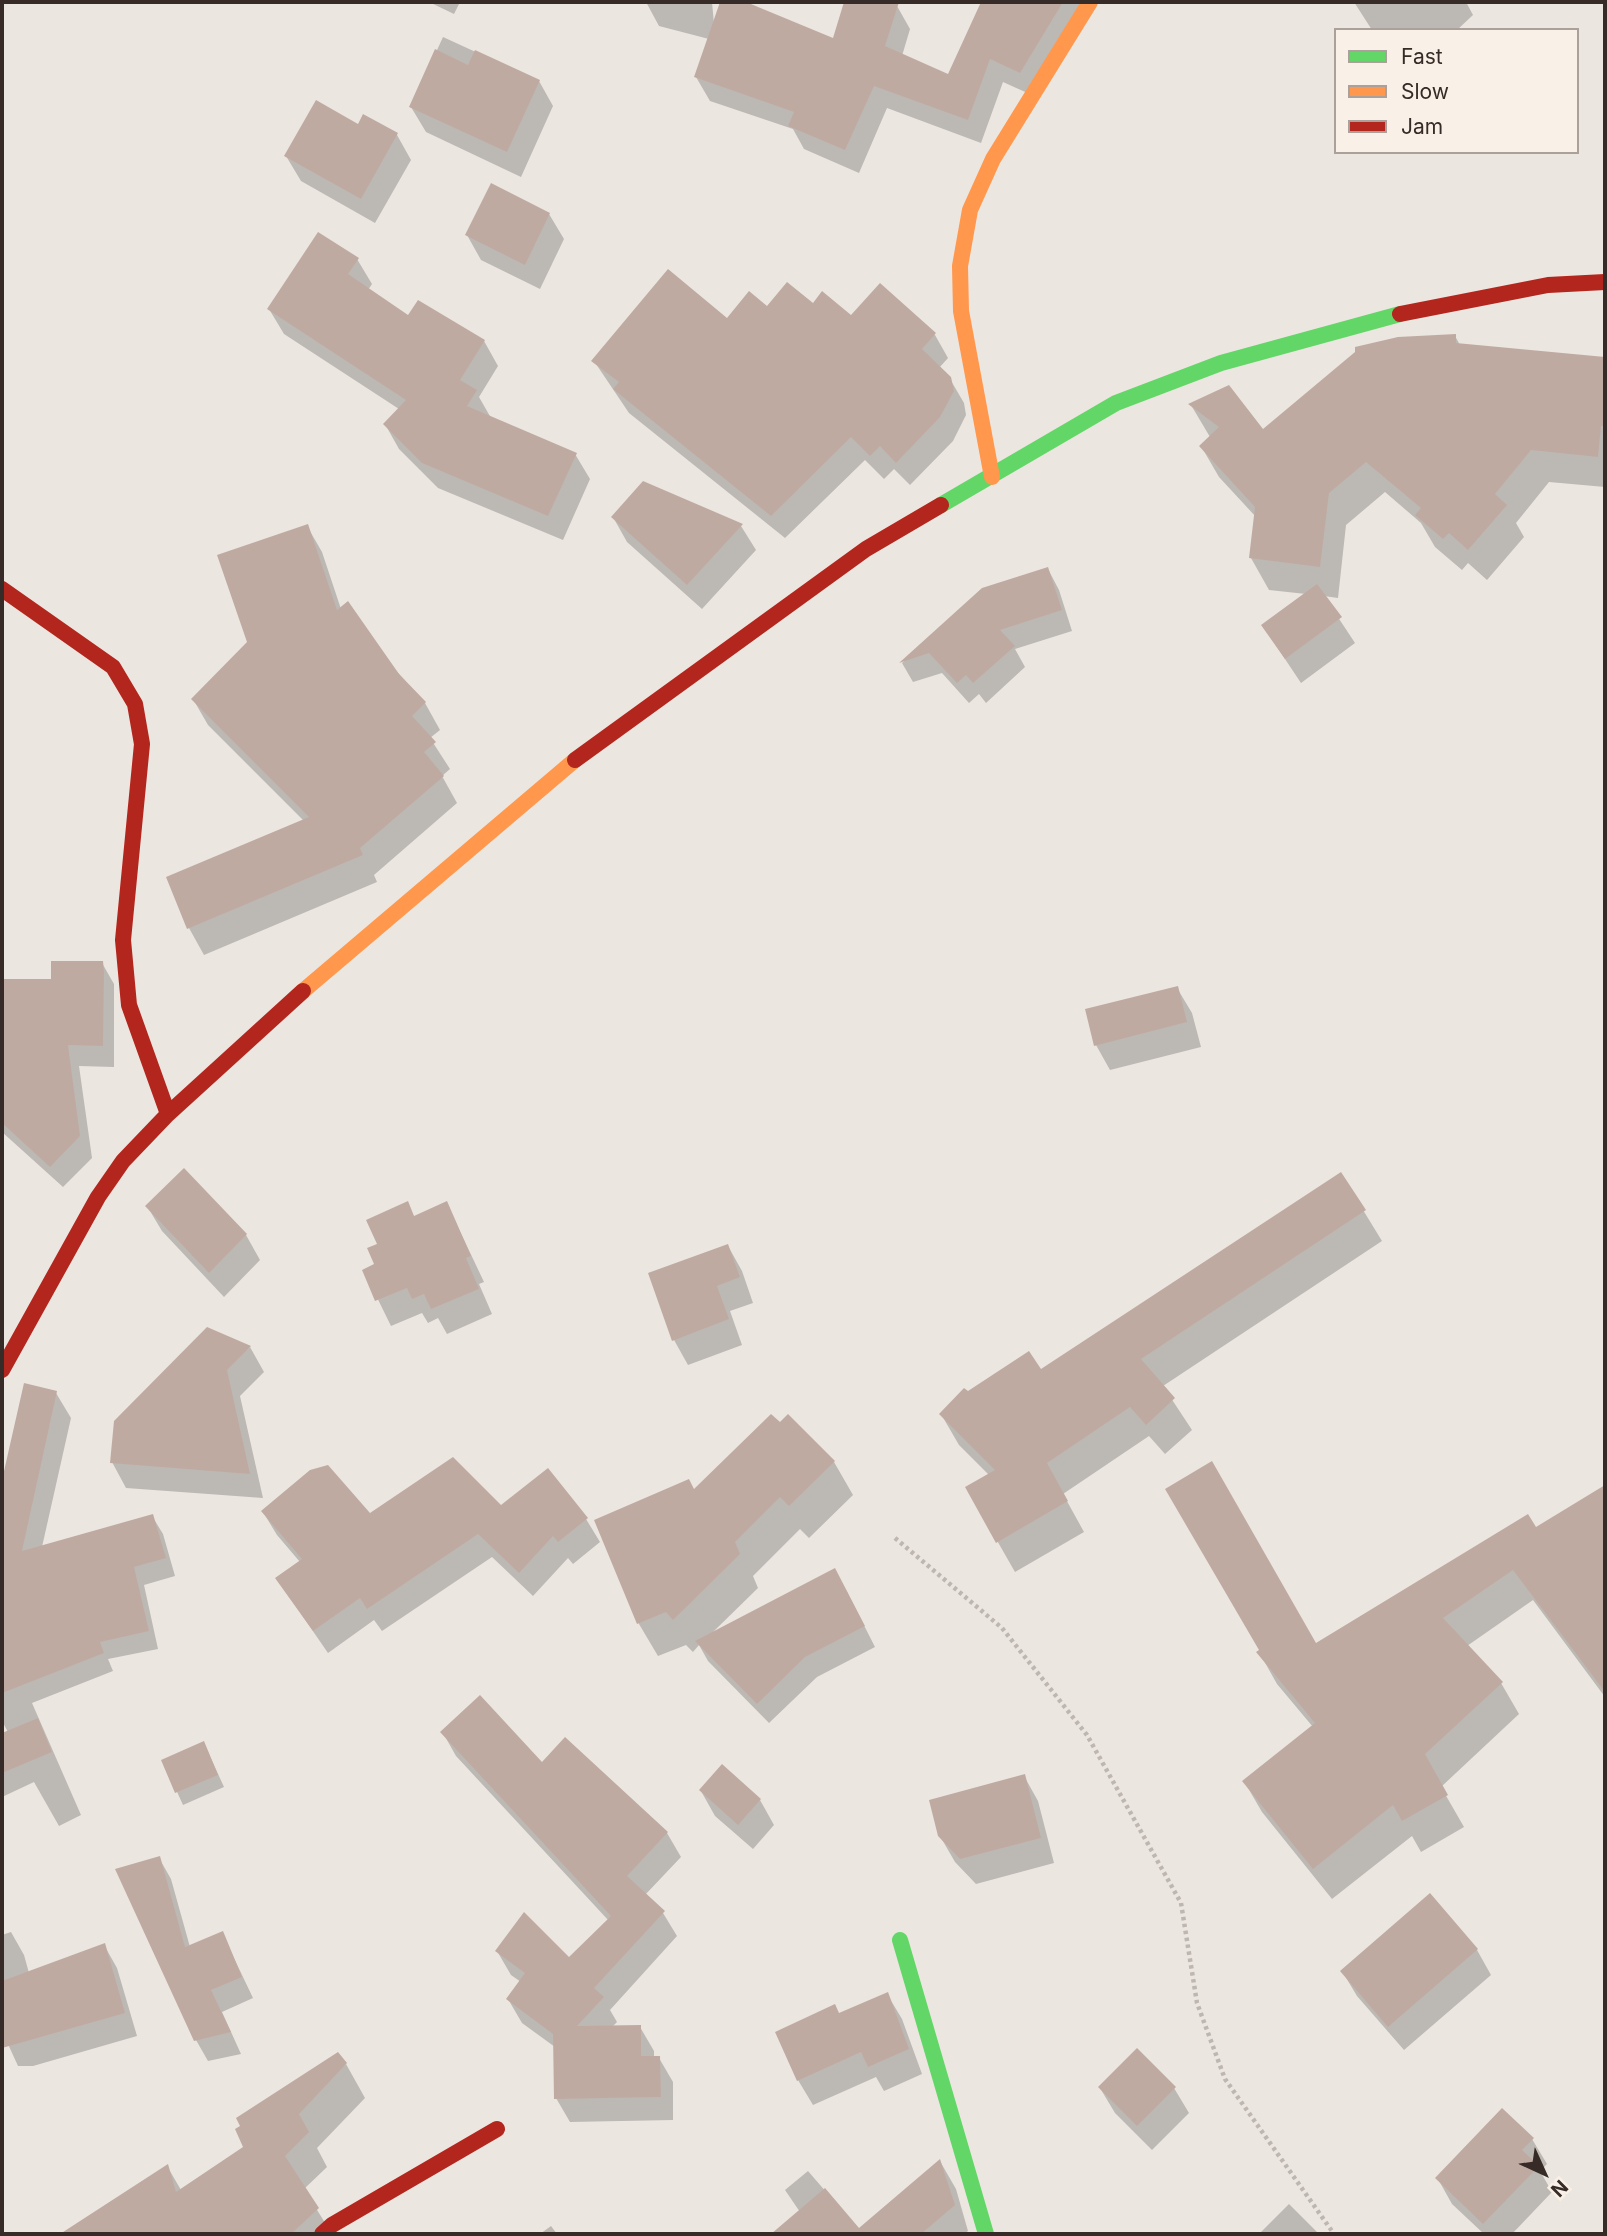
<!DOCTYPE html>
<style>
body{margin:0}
#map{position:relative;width:1607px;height:2236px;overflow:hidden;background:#ece6e0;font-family:Inter,sans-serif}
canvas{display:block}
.frame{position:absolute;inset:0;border:4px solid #362b27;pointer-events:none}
.legend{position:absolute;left:1334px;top:28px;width:245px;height:126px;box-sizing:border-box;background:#f9f0e7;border:2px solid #aba19a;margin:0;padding:9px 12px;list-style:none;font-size:21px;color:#362b27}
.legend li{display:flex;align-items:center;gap:14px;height:35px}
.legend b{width:35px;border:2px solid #aba19a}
.north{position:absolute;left:1509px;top:2138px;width:70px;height:70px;-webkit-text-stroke:5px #f9f0e7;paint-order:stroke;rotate:135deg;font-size:19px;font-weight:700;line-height:28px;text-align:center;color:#362b27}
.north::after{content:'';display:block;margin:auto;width:24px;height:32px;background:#362b27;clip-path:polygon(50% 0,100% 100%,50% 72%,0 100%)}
</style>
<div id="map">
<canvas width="1607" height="2236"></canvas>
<div class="frame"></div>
<ul class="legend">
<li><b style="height:9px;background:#63d668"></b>Fast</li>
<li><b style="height:9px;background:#ff974d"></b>Slow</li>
<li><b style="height:9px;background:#b3261e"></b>Jam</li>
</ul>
<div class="north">N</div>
</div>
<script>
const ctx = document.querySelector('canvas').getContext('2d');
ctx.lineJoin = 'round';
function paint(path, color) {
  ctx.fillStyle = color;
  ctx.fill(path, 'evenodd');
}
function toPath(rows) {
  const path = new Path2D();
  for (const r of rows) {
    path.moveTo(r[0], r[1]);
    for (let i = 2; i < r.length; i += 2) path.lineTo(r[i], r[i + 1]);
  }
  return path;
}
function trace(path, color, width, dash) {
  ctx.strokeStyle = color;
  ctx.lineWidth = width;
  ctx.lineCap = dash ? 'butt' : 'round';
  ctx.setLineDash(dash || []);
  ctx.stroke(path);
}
const shadow = toPath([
 [429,2,460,2,454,14],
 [646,2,712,2,714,24,722,2,741,2,835,40,846,2,882,2,897,6,910,29,902,56,949,76,983,2,1081,2,1034,96,1003,82,981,143,887,108,859,173,804,149,793,129,710,101,696,77,709,39,659,26],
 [1354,2,1466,2,1473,15,1457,30,1372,30],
 [443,37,539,81,553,106,521,177,426,132,411,107],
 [359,126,397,135,411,160,375,223,301,181,286,156],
 [549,214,564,239,540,289,481,260,467,235],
 [357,259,372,284,368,290,409,317,484,341,498,366,479,397,491,418,575,454,590,479,563,540,438,488,399,449,385,424,399,409,284,334,269,309],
 [880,285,935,335,948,358,939,368,950,379,964,403,966,415,953,441,910,485,894,469,884,479,865,460,785,538,629,413,594,361,767,308,813,305,851,318],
 [1455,336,1460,345,1605,359,1605,487,1549,482,1516,523,1524,537,1487,580,1468,563,1462,570,1435,547,1421,523,1385,492,1346,525,1338,598,1324,596,1355,643,1301,683,1263,626,1306,594,1269,590,1251,558,1256,517,1219,477,1201,446,1210,437,1191,405,1263,432],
 [613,517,741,526,756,550,702,609,627,542],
 [307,526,322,552,341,609,425,703,440,730,430,738,450,769,442,776,457,803,374,875,377,882,204,955,189,928,168,878,304,821,208,725,193,699,249,643],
 [1048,569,1059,590,1072,631,1015,649,1025,667,986,703,979,694,969,703,942,673,913,682,902,663,983,590],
 [102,963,114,984,114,1067,79,1066,92,1158,63,1187,2,1132,2,1089,52,981],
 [1177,988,1192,1013,1201,1047,1110,1070,1096,1045],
 [184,1171,246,1235,260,1260,224,1297,162,1231,147,1206],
 [1341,1174,1382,1241,1163,1386,1192,1430,1165,1454,1149,1436,1063,1494,1084,1532,1015,1572,967,1488,989,1475,959,1445,941,1414,968,1394,1040,1372],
 [407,1204,415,1218,447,1204,484,1282,479,1284,492,1314,447,1334,438,1318,428,1323,422,1313,391,1326,364,1271,376,1265,379,1244],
 [728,1246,742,1271,753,1303,730,1311,742,1345,688,1365,674,1340],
 [250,1347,264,1372,240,1396,263,1498,126,1488,112,1462],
 [25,1386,56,1393,71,1418,42,1547,152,1516,163,1534,175,1576,144,1585,158,1649,108,1659,113,1671,32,1703,81,1815,59,1826,34,1782,2,1797,2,1738,15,1745,2,1721,2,1559,26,1552,8,1548,2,1537,2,1488],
 [788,1416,834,1462,853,1495,809,1538,800,1529,753,1576,758,1588,713,1632,846,1590,875,1647,817,1677,769,1723,708,1661,699,1645,693,1652,686,1645,658,1656,639,1624,596,1521,694,1491],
 [1605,1487,1605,1697,1533,1600,1467,1646,1501,1683,1519,1714,1441,1787,1464,1827,1421,1852,1412,1836,1332,1899,1262,1812,1244,1781,1313,1727,1277,1684,1259,1652,1316,1646,1536,1530],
 [501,1508,586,1519,600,1542,573,1564,568,1558,533,1596,492,1557,382,1631,374,1620,328,1653,277,1579,300,1562,277,1535,263,1512,370,1516],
 [443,1733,542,1765,667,1833,681,1857,645,1895,663,1913,677,1936,610,2010,617,2022,612,2027,640,2027,654,2051,654,2058,659,2058,673,2082,673,2120,570,2122,556,2098,555,2047,522,2023,508,1999,521,1982,511,1975,497,1951,569,1959,609,1921,456,1756],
 [204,1743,224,1787,183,1805,163,1761],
 [1024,1776,1038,1801,1054,1863,976,1884,955,1862,940,1836],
 [701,1791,760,1800,774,1825,753,1849,715,1816],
 [159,1858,171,1879,190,1947,222,1933,253,1998,222,2012,241,2054,208,2061,196,2040],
 [11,1932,24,1955,29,1973,104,1945,117,1968,137,2036,33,2066,18,2066,2,2031,2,1935],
 [1477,1950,1491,1975,1404,2050,1357,1996,1342,1971],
 [887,1994,902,2019,922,2074,884,2091,876,2077,813,2105,798,2080,839,2015],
 [346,2064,365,2098,317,2148,327,2167,304,2189,332,2234,74,2234,71,2229,167,2166,181,2190,245,2147],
 [1100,2088,1174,2088,1189,2113,1152,2150,1115,2113],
 [1532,2139,1547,2164,1540,2171,1552,2192,1512,2234,1484,2234,1452,2204,1438,2179],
 [941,2163,956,2189,968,2231,964,2234,815,2234,785,2190,808,2171,859,2230],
 [1289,2204,1319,2234,1259,2234],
 [551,2226,557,2234,540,2234]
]);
const building = toPath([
 [720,2,746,2,833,38,844,2,899,2,885,46,948,74,981,2,1063,2,1020,73,990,59,968,120,874,86,845,150,788,126,794,112,694,77],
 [435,49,468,65,475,50,540,80,507,152,409,107],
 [316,100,358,124,363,114,398,133,361,199,284,156],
 [491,183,550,213,525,265,465,235],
 [318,232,359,258,348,274,408,315,418,300,485,340,460,380,477,390,467,406,577,453,548,516,422,463,383,424,406,400,267,309],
 [668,269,727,318,749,291,767,306,787,282,813,303,822,291,851,315,880,283,936,333,922,349,951,377,954,391,940,417,896,463,880,446,870,456,851,437,771,516,613,389,619,382,591,361],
 [1456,334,1456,343,1605,357,1605,426,1601,426,1598,457,1531,450,1495,494,1507,505,1468,550,1449,533,1443,539,1415,515,1421,508,1366,462,1329,493,1320,567,1249,558,1255,507,1199,446,1219,427,1188,404,1229,385,1263,429,1355,352,1355,347,1398,337],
 [643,481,743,524,687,585,611,517],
 [308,524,337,610,348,601,399,674,426,702,412,716,436,742,424,752,444,776,360,848,363,855,187,929,166,877,309,817,191,699,247,642,217,555],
 [1048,567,1062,610,1000,630,1015,646,973,683,966,675,957,683,929,653,899,663,982,588],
 [1317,584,1342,617,1285,659,1261,625],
 [51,961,103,961,104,972,103,1046,68,1045,80,1136,50,1167,2,1123,2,1087,4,979,51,979],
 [1178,986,1187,1022,1094,1046,1085,1009],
 [184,1168,247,1234,209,1273,145,1206],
 [1341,1172,1366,1210,1141,1359,1175,1398,1146,1425,1130,1407,1047,1463,1068,1501,996,1543,965,1487,995,1470,939,1414,964,1388,968,1391,1029,1351,1041,1369],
 [408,1201,414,1216,447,1201,471,1256,466,1258,479,1289,431,1309,424,1294,412,1299,407,1288,375,1301,362,1270,374,1264,367,1248,377,1244,366,1220],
 [728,1244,740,1277,717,1286,729,1319,672,1341,648,1273],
 [207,1327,251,1346,227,1370,250,1474,110,1463,114,1421],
 [24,1383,57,1391,22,1551,153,1514,166,1558,134,1567,149,1631,100,1642,104,1653,2,1693,2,1480],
 [771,1414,780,1422,788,1414,835,1461,789,1506,780,1497,735,1542,740,1554,673,1620,666,1612,637,1624,594,1520,689,1479,694,1489],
 [453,1457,501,1505,548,1468,588,1518,558,1542,553,1536,519,1573,478,1534,367,1609,360,1598,313,1631,275,1578,302,1559,261,1511,310,1470,328,1465,370,1513],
 [1212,1461,1316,1643,1528,1514,1536,1527,1605,1485,1605,1692,1513,1570,1443,1618,1503,1682,1425,1754,1448,1795,1402,1821,1393,1805,1313,1869,1242,1781,1315,1723,1256,1652,1259,1650,1165,1489],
 [835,1568,865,1626,805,1657,757,1704,695,1641],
 [480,1695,542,1762,565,1737,668,1832,627,1876,665,1911,594,1988,604,1997,577,2026,641,2025,641,2056,660,2056,661,2097,554,2099,553,2034,506,1999,525,1973,495,1951,524,1912,569,1957,611,1916,440,1732],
 [38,1718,52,1752,2,1773,2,1733],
 [204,1741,218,1775,175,1793,161,1760],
 [722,1764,761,1799,738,1825,699,1790],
 [1025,1774,1041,1838,960,1859,938,1836,929,1800],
 [160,1856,185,1947,223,1931,242,1977,211,1990,231,2032,194,2041,115,1869],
 [1430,1893,1478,1949,1388,2027,1340,1971],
 [105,1943,125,2013,2,2048,2,1981],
 [888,1992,909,2049,868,2067,861,2052,797,2081,775,2032,835,2004,839,2013],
 [1137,2048,1176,2087,1137,2126,1098,2087],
 [338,2052,347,2063,299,2114,309,2132,285,2156,319,2208,291,2234,60,2234,168,2164,176,2192,243,2147,235,2129,240,2126,236,2118],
 [1502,2108,1534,2138,1522,2150,1539,2166,1483,2224,1435,2178],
 [940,2159,955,2205,921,2234,771,2234,825,2188,859,2228]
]);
const path = toPath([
 [895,1538,1002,1628,1087,1735,1181,1903,1197,2003,1225,2079,1334,2234]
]);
const fast = toPath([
 [941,505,1116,403,1221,363,1400,314],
 [900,1940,986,2234]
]);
const slow = toPath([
 [992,477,961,311,960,266,970,210,993,159,1090,2],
 [303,991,575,760]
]);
const jam = toPath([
 [1400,314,1548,285,1605,282],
 [2,589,113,667,135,704,142,744,123,940,129,1005,168,1114],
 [575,760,866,549,941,505],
 [2,1370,98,1197,123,1161,168,1114,303,991],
 [322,2234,332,2225,497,2129]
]);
paint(shadow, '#0003');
paint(building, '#bfaaa2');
trace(path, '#beb6b1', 4.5, [3.5, 3.5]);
trace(fast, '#63d668', 16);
trace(slow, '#ff974d', 16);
trace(jam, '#b3261e', 16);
</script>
